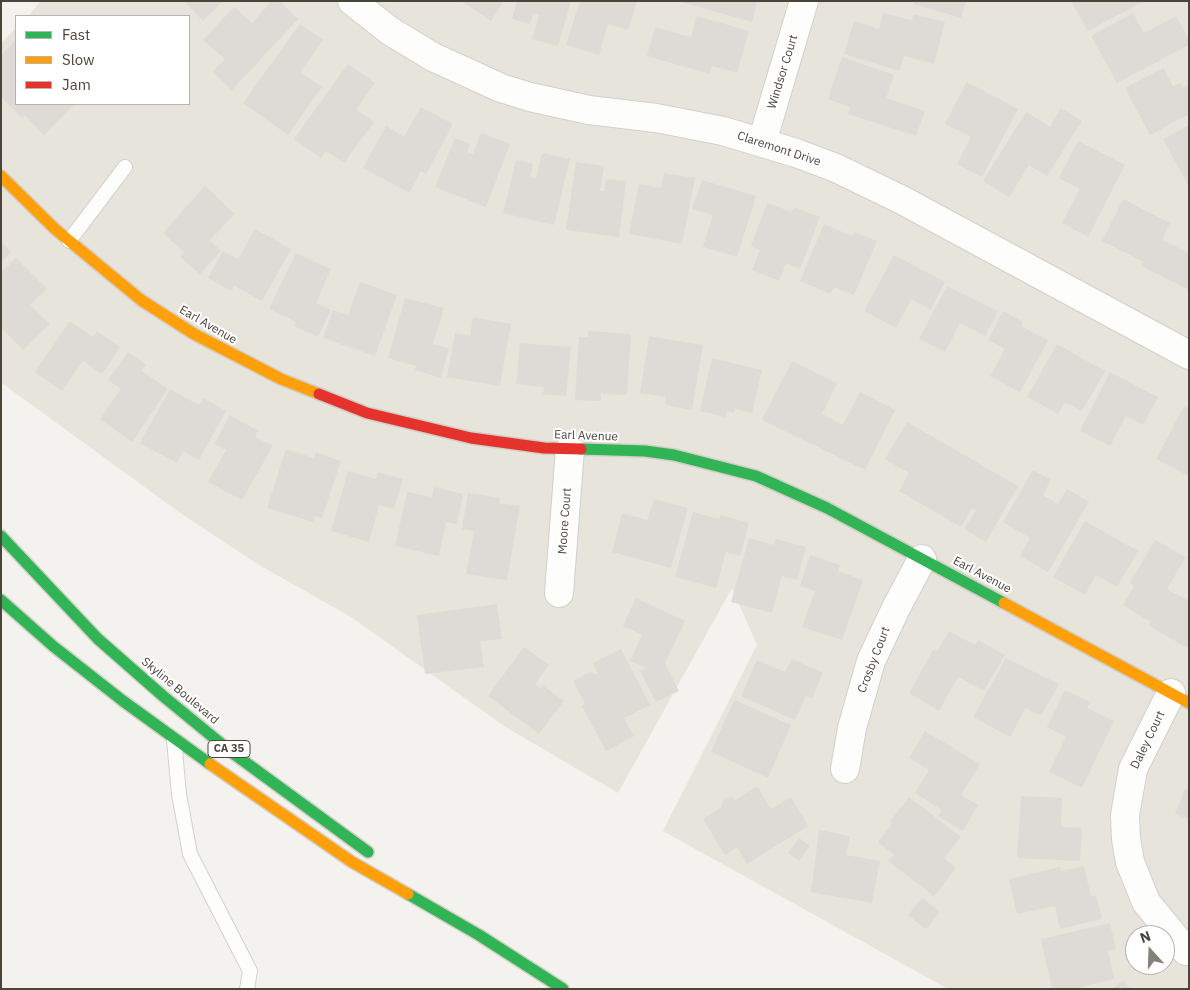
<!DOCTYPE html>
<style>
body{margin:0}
#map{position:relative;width:1190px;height:990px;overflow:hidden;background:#f4f2ee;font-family:"IBM Plex Sans",sans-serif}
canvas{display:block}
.frame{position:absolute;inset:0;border:2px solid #4b4439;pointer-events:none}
.legend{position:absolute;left:15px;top:15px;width:175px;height:90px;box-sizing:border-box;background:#fff;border:1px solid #b7b4b0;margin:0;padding:6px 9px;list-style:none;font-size:15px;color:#4b4439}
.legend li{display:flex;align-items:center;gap:10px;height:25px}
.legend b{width:25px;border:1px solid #b7b4b0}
.north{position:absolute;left:1125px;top:925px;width:50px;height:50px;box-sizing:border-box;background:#fff;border:1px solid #b7b4b0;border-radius:50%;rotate:340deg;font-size:14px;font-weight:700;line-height:20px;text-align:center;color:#4b4439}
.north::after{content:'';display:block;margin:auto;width:18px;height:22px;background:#868178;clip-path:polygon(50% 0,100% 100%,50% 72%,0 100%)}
</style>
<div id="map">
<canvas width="1190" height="990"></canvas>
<div class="frame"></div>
<ul class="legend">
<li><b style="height:6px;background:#30b455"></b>Fast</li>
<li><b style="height:6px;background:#ff9f0a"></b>Slow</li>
<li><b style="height:6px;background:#e5322d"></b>Jam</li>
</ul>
<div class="north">N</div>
</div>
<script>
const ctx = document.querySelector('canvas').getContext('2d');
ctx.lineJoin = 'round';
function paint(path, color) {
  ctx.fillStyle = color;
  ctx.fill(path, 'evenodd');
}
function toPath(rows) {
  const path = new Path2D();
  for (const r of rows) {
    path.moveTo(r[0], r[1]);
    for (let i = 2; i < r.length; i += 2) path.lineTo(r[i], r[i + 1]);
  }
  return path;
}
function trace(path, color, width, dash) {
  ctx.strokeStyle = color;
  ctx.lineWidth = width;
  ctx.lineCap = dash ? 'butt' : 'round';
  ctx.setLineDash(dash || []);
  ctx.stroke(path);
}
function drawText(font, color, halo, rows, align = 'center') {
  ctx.font = font + ' "IBM Plex Sans",sans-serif';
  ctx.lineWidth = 4;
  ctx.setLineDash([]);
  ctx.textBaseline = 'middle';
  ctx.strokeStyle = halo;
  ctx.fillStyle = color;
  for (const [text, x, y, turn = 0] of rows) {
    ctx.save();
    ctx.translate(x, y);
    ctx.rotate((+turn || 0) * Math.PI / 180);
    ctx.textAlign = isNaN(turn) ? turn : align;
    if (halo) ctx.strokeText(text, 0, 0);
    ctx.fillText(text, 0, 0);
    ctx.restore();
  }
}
const residential = toPath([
 [41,1,1189,1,1189,989,948,989,663,831,757,645,732,588,618,793,504,726,351,617,259,565,183,515,3,384,1,385,1,43,16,28,16,104,189,104,189,16,28,16],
 [1135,935,1165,935,1165,965,1135,965]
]);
const building = toPath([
 [184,1,223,1,203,21],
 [272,1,279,1,298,19,232,90,213,72,225,59,203,40,234,7,252,23],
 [461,1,504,1,491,21],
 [517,1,571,1,558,46,532,39,539,15,533,13,530,24,512,19],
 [580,1,637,1,628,30,608,24,599,55,566,45],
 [678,1,757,1,752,22],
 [915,1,966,1,961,18,914,4],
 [1071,1,1144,1,1088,31],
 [883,13,912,20,914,14,945,22,934,64,904,56,899,71,844,54,854,21,879,29],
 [1133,13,1144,33,1176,16,1189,40,1189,45,1117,83,1091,36],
 [697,16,749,31,737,73,712,66,710,74,647,56,655,27,691,37],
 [300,24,323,40,300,72,322,87,288,135,243,103],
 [16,40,16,104,75,104,44,135,25,115,22,118,1,97,1,55],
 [842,57,894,75,886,98,925,111,916,136,848,114,850,107,828,99],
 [348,64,375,83,356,110,374,122,344,163,326,151,321,158,294,139],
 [1163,68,1173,86,1180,83,1183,88,1189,84,1189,114,1150,135,1125,88],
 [967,82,1018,109,982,177,957,164,971,137,945,124],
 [421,107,453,124,426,174,421,171,409,193,363,168,386,126,404,137],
 [1061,108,1082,121,1047,176,1029,165,1009,197,983,181,1026,112,1050,127],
 [1189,125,1189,187,1163,139],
 [481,133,510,144,486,207,435,187,455,138,470,144,467,152,473,154],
 [1078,141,1125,165,1088,237,1062,223,1080,189,1059,178],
 [542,153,570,159,554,225,503,213,516,160,533,164,530,177,536,178],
 [576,162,604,166,600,191,605,191,606,179,626,181,619,237,566,230],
 [664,173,695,178,682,244,629,234,639,184,661,188],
 [702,180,756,196,737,257,703,247,713,215,692,209],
 [205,186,235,214,210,240,221,251,200,274,180,257,184,252,163,233],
 [1123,199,1170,223,1162,240,1189,253,1189,290,1141,266,1144,262,1102,241],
 [767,203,792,212,794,207,820,217,800,269,786,263,779,281,752,270,760,250,751,246],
 [824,224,852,236,854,232,877,241,854,295,834,287,830,294,800,281],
 [255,229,291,249,262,301,234,286,231,291,208,278,223,251,238,259],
 [1,242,11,252,1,262],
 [296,253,331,269,316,303,331,310,318,337,294,326,296,322,269,309],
 [894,255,945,282,931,310,911,299,896,328,864,311],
 [16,258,47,289,30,305,50,324,23,350,1,327,1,273],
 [360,282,397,295,375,356,323,338,333,310,348,315],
 [947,286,998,311,985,336,960,323,945,352,919,339],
 [405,298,444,308,433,344,449,348,441,378,415,370,416,366,388,358],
 [1003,311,1023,322,1021,326,1048,340,1020,392,990,376,1005,349,988,340],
 [473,317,511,324,500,386,447,377,455,333,470,336],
 [70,321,93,337,97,331,120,347,102,374,83,361,62,391,35,372],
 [588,331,631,334,627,395,601,394,601,401,575,400,579,337,588,337],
 [649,336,703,345,692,410,665,405,666,397,640,393],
 [520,343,571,347,566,396,543,394,544,387,516,384],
 [1057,344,1105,371,1082,411,1065,402,1058,414,1027,397],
 [128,352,146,365,142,371,168,389,132,442,100,419,121,389,108,380],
 [712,358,762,370,752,413,735,409,734,413,727,411,725,417,700,411],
 [792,361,837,383,822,414,843,425,860,392,895,410,865,470,762,420],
 [1110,372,1158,397,1143,425,1126,416,1110,446,1080,431],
 [170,389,199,405,203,398,226,411,199,460,183,451,177,463,140,443],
 [1184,406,1189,409,1189,476,1156,459],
 [230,415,258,431,255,437,273,446,242,500,208,482,226,450,214,444],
 [907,422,1018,486,986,542,964,529,976,510,972,508,961,527,899,491,909,473,885,459],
 [286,449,314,458,316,452,341,461,322,518,315,516,313,522,267,508],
 [1033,470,1051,480,1043,495,1058,504,1067,489,1089,502,1048,572,1020,556,1030,538,1003,522],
 [348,471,376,479,378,472,403,479,394,509,379,505,369,542,331,531],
 [434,487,463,494,457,524,446,522,439,556,395,546,407,492,432,497],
 [468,493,500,498,499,503,520,506,507,580,466,574,474,531,462,529],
 [654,499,688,508,671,568,612,552,622,513,647,520],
 [693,512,719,519,721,515,749,523,740,556,726,552,716,588,675,577],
 [1085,521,1138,551,1117,587,1096,575,1085,595,1053,577],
 [749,538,774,545,776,539,806,547,797,580,782,576,772,613,731,602],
 [1155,540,1186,557,1167,589,1189,601,1189,649,1148,625,1151,622,1123,605,1134,586,1130,583],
 [810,555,840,565,838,571,863,580,842,640,802,627,815,591,800,586],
 [636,598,685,621,665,663,679,691,656,702,640,671,646,668,630,661,642,635,623,626],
 [497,604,502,639,480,641,484,667,425,674,417,615],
 [949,631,975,645,978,640,1005,655,984,691,958,677,939,711,909,693,933,650,937,652],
 [524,647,549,665,535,684,541,688,542,685,564,701,539,734,488,696],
 [621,649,650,705,624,718,634,736,606,751,582,706,585,704,573,681,592,671,594,675,598,673,593,663],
 [1006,658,1059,684,1041,716,1026,708,1010,737,973,717],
 [792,659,823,673,812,698,806,696,795,720,741,696,757,660,785,672],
 [1065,690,1090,702,1087,708,1114,721,1082,788,1049,772,1066,737,1047,727],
 [734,700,791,725,768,778,711,752],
 [925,731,980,764,961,795,978,805,963,831,938,816,942,810,915,793,929,770,909,758],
 [757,786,771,809,791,797,808,826,747,864,737,847,725,855,703,819,722,807,722,803,725,798,731,797,735,800],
 [1185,789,1189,790,1189,819,1175,814],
 [1021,796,1062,798,1061,827,1082,828,1080,861,1017,858],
 [909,797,961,837,944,858,956,868,934,896,888,861,894,855,878,842,893,823,890,821],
 [819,830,850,836,846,855,880,861,872,903,811,892],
 [799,838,810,846,799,861,788,853],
 [1084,866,1091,897,1096,895,1102,919,1060,929,1055,906,1017,914,1009,879,1060,867,1061,871],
 [922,898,940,912,926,929,908,915],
 [1110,923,1116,949,1108,951,1114,979,1073,989,1052,989,1041,939],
 [1122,980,1131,989,1113,989]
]);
const lane = toPath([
 [69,241,125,167],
 [174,740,179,794,190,854,250,971,247,989]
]);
const street = toPath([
 [352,1,390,31,433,57,501,88,530,97,589,110,656,118,723,131,796,153,836,168,902,200,1189,355],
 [762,142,804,1],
 [559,593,570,449],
 [1171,693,1133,769,1125,815,1126,839,1130,862,1146,902,1186,951],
 [845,769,852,728,871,661,896,608,922,559]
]);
const fast = toPath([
 [581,449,645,451,674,455,756,476,827,508,1004,603],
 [1,536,98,639,163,696,230,751,368,852],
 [1,600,53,646,123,701,210,764],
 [408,894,479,935,563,989]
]);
const slow = toPath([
 [1,176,55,229,141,300,194,334,281,379,319,394],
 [1004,603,1189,703],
 [210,764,352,862,408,894]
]);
const jam = toPath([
 [319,394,367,413,471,438,544,448,581,449]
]);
const shields = [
 [229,749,42]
];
const shieldNames = [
 ["CA 35",229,749]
];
const streetNames = [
 ["Windsor Court",783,72,-73],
 ["Claremont Drive",779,149,18],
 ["Earl Avenue",208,325,30],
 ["Earl Avenue",586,436,2],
 ["Moore Court",565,521,-86],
 ["Earl Avenue",982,575,28],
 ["Crosby Court",874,660,-69],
 ["Skyline Boulevard",180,691,40],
 ["Daley Court",1148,740,-64]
];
paint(residential, '#e7e4dc');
paint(building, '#dedbd6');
trace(lane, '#d2d0cb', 16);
trace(street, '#d2d0cb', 30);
trace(fast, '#d3cfc5', 14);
trace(slow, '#d3cfc5', 14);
trace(jam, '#d3cfc5', 14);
trace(lane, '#fdfdfc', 14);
trace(street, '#fdfdfc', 28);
trace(fast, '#30b455', 11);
trace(slow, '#ff9f0a', 11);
trace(jam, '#e5322d', 11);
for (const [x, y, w] of shields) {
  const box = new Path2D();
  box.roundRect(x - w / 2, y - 8.5, w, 17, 4);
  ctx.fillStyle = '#fff';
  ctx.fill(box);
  trace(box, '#4b4439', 1);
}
drawText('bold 11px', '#4b4439', null, shieldNames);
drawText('12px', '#4b4439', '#fff', streetNames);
</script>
